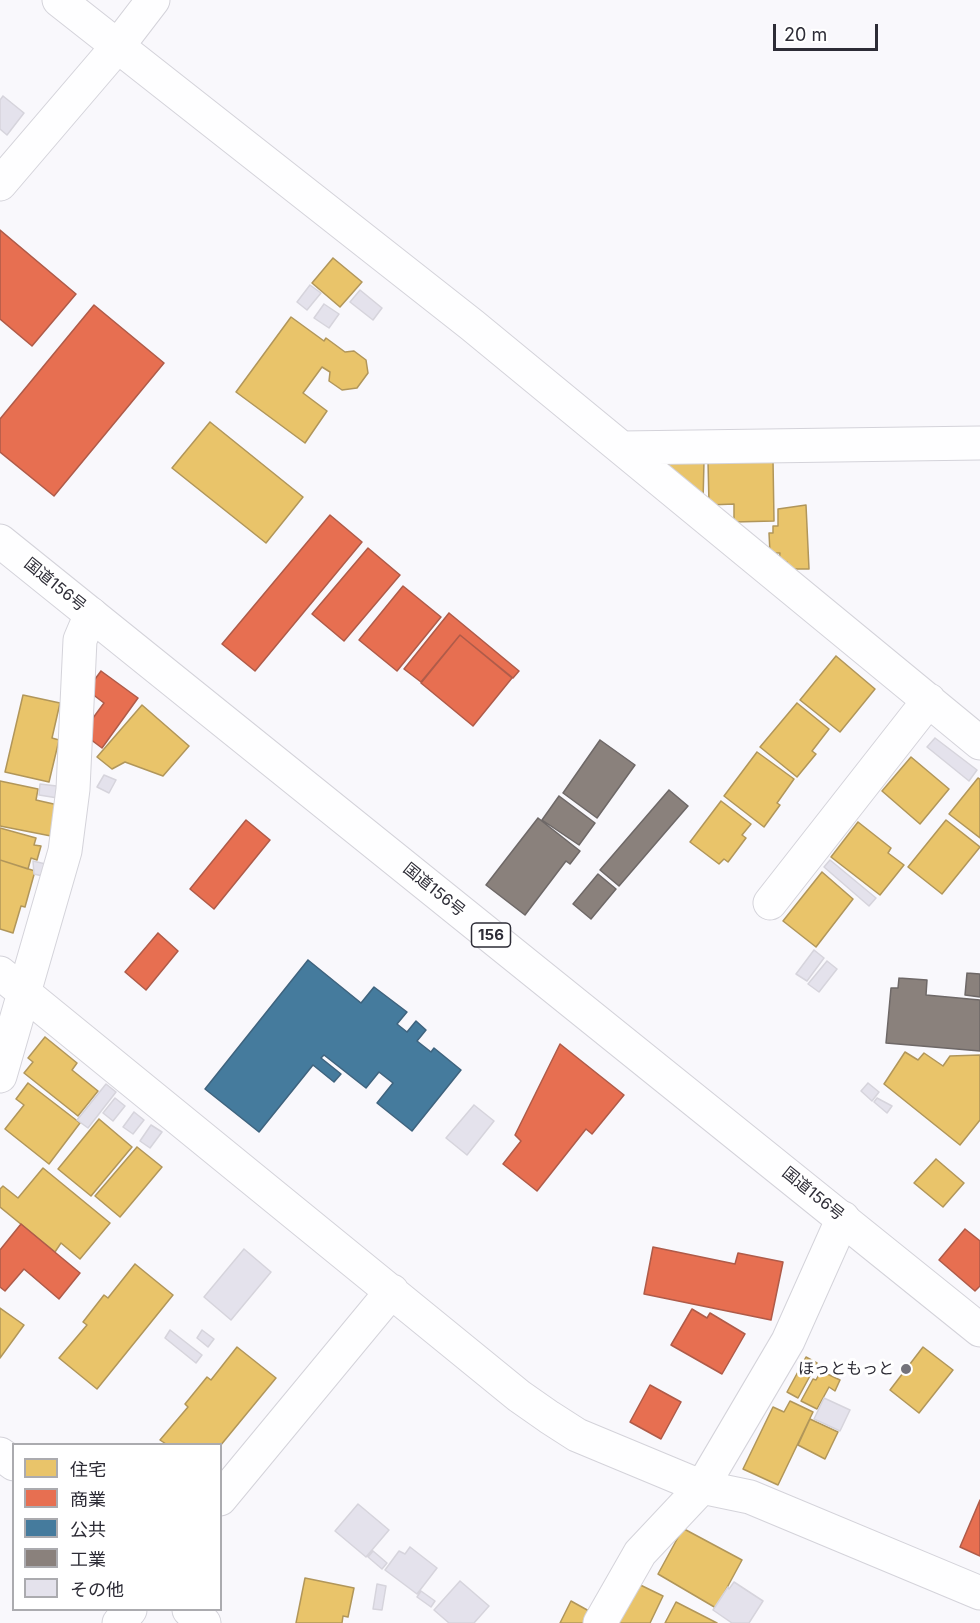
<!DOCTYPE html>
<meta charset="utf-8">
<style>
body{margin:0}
#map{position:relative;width:980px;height:1623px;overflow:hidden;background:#f9f8fc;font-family:Inter,"Noto Sans JP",sans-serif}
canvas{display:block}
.legend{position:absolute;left:12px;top:1443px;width:210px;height:168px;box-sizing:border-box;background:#fff;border:2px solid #ababaf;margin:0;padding:8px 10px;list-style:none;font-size:18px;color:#2d2c36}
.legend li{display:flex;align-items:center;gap:12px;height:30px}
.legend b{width:30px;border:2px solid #ababaf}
.scale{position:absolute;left:773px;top:24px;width:105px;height:27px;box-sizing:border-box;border:3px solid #2d2c36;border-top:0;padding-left:8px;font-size:18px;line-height:21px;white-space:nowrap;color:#2d2c36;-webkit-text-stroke:4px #fff;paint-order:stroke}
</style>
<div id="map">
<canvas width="980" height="1623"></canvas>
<ul class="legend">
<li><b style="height:16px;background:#e9c46a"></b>住宅</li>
<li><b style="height:16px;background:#e76f51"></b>商業</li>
<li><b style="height:16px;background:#457b9d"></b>公共</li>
<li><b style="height:16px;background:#8a817c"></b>工業</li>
<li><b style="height:16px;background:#e4e2ec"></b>その他</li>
</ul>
<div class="scale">20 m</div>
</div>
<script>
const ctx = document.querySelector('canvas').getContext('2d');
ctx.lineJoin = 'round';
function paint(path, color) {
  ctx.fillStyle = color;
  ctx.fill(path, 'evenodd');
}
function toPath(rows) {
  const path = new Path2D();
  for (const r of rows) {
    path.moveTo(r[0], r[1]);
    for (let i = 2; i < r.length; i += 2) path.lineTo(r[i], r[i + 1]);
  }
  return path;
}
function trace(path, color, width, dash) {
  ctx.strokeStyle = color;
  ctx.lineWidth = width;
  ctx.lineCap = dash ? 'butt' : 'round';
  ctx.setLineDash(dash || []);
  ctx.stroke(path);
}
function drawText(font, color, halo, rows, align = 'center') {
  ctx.font = font + ' Inter,"Noto Sans JP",sans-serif';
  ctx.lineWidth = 6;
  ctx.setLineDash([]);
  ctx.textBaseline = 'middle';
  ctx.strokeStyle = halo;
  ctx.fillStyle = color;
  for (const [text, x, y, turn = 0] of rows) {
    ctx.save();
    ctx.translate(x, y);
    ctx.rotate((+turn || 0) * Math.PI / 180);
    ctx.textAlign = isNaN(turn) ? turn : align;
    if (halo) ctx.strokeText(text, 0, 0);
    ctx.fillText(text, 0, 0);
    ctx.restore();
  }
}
const homes = toPath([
 [333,258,362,282,340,307,312,283,333,258],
 [291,317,324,341,326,338,345,352,354,351,366,360,368,373,357,388,342,390,329,381,330,372,322,367,303,393,327,411,305,443,236,392,291,317],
 [210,422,303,497,266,543,172,468,210,422],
 [773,460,774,521,734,522,734,504,709,505,708,461,773,460],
 [669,461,704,461,703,502,669,475,669,461],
 [806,505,809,569,787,569,787,562,779,562,780,553,770,553,769,533,773,533,773,526,778,526,778,509,806,505],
 [836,656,875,689,840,732,800,700,836,656],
 [23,695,60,703,52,738,59,740,49,782,5,772,23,695],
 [797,703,829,729,812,751,816,754,797,777,760,747,797,703],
 [142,705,189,746,163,776,125,762,112,769,97,757,142,705],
 [757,752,794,779,777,803,780,805,764,827,724,796,757,752],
 [911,757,949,789,920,824,882,791,911,757],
 [978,778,980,779,980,838,949,814,978,778],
 [0,781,38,789,36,800,58,805,51,836,0,826,0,781],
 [721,801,751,824,742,835,746,838,728,862,724,859,719,864,690,842,721,801],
 [946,820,980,847,942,894,908,867,946,820],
 [858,822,891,848,888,853,904,865,880,895,831,857,858,822],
 [0,828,36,838,34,845,41,846,37,860,31,858,28,869,0,860,0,828],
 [0,860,35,871,25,907,21,906,13,933,0,929,0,860],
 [822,872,853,899,816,947,783,921,822,872],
 [45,1037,77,1063,72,1070,98,1091,78,1116,24,1073,33,1062,28,1058,45,1037],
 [905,1052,918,1060,924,1053,943,1066,950,1056,980,1055,980,1120,960,1145,884,1084,905,1052],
 [28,1083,80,1123,49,1164,5,1129,24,1105,16,1099,28,1083],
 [99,1119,132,1147,91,1196,58,1169,99,1119],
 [137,1147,162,1167,120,1217,95,1196,137,1147],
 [936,1159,964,1183,943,1207,914,1183,936,1159],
 [43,1168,110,1223,80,1259,61,1243,55,1252,0,1207,0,1189,3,1186,18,1198,43,1168],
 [135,1264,173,1295,97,1389,59,1358,87,1325,83,1322,104,1295,108,1298,135,1264],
 [0,1308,24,1325,0,1358,0,1308],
 [237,1347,276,1378,220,1446,166,1444,160,1440,188,1407,185,1404,207,1377,211,1380,237,1347],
 [923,1347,953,1370,919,1413,890,1390,923,1347],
 [806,1357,817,1363,798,1398,787,1392,806,1357],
 [821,1371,840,1380,835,1391,829,1387,817,1409,801,1401,813,1379,816,1380,821,1371],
 [790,1401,813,1412,778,1485,743,1469,773,1407,784,1412,790,1401],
 [810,1419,838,1432,825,1459,798,1445,810,1419],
 [682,1530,686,1530,742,1560,716,1608,658,1574,682,1530],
 [305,1578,354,1588,348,1617,343,1616,342,1623,296,1623,305,1578],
 [628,1579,663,1596,650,1623,606,1623,628,1579],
 [571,1601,589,1611,583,1623,560,1623,571,1601],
 [676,1602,717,1623,665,1623,676,1602]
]);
const shops = toPath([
 [0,230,76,294,32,346,0,319,0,230],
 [94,305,164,363,54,496,0,452,0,419,94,305],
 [330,515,362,542,255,671,222,644,330,515],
 [368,548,400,575,344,641,312,614,368,548],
 [403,586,441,617,397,671,359,640,403,586],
 [449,613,519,671,513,678,460,635,421,682,404,669,449,613],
 [460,635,512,678,473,726,421,683,460,635],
 [101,671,138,698,102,748,82,733,104,703,87,690,101,671],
 [246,820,270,840,214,909,190,889,246,820],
 [158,933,178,951,146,990,125,972,158,933],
 [560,1044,624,1095,592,1134,586,1129,537,1191,503,1164,521,1141,515,1135,560,1044],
 [21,1224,80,1273,59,1299,24,1269,5,1291,0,1287,0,1250,21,1224],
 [965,1229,980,1241,980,1286,975,1291,939,1260,965,1229],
 [653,1247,735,1264,738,1253,783,1262,771,1320,644,1294,653,1247],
 [692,1309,707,1318,710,1313,745,1334,722,1374,671,1345,692,1309],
 [650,1385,681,1402,661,1439,630,1422,650,1385],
 [980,1500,980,1556,960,1547,980,1500]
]);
const public = toPath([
 [308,960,361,1003,374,987,407,1012,397,1024,407,1032,416,1021,426,1030,417,1041,431,1052,434,1048,461,1070,412,1131,377,1103,393,1083,379,1072,366,1088,324,1055,321,1058,341,1074,334,1082,313,1065,259,1132,205,1089,308,960]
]);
const industry = toPath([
 [600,740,635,765,597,818,563,793,600,740],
 [669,790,688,806,619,886,600,870,669,790],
 [559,796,595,823,579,845,542,820,559,796],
 [538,818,580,851,570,864,566,861,525,915,486,885,538,818],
 [598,874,616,889,591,919,573,904,598,874],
 [967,973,980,974,980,997,965,995,967,973],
 [899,978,927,980,926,995,980,1000,980,1051,886,1043,891,988,898,988,899,978]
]);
const building = toPath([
 [3,96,24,113,7,135,0,129,0,100,3,96],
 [310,285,321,293,307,310,297,302,310,285],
 [360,290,382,308,373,320,350,302,360,290],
 [324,304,339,314,329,328,314,318,324,304],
 [935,738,977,770,969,781,927,747,935,738],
 [104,775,116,780,109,793,97,787,104,775],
 [40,784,65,787,64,799,39,795,40,784],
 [830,860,876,898,869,906,824,867,830,860],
 [33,861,54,866,51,878,34,874,33,861],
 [814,950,824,958,807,981,796,974,814,950],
 [827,961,837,969,819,992,808,984,827,961],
 [868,1083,879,1092,872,1101,861,1091,868,1083],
 [106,1084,116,1092,88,1128,77,1120,106,1084],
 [115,1098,125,1106,113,1121,103,1113,115,1098],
 [877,1098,892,1106,887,1113,874,1102,877,1098],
 [474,1105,494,1121,467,1155,446,1138,474,1105],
 [134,1112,144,1120,133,1134,123,1127,134,1112],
 [151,1125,162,1132,150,1148,140,1141,151,1125],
 [244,1249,271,1272,231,1320,204,1297,244,1249],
 [170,1330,202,1355,196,1363,165,1338,170,1330],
 [202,1330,214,1339,208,1347,197,1338,202,1330],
 [824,1398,850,1410,840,1431,814,1419,824,1398],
 [358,1504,389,1530,366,1557,335,1531,358,1504],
 [410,1547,437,1568,417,1594,385,1570,399,1551,405,1554,410,1547],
 [373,1551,387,1563,382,1569,368,1557,373,1551],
 [460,1581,489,1606,474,1623,449,1623,434,1610,460,1581],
 [734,1582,763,1601,749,1623,732,1623,713,1610,728,1587,729,1589,734,1582],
 [377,1584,386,1586,382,1610,373,1609,377,1584],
 [421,1591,435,1601,431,1607,417,1597,421,1591]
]);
const minor = toPath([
 [59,0,472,325,980,743],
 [0,184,117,47,153,0],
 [622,448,980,443],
 [770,903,929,700],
 [0,973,519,1396,549,1417,577,1435,702,1487,750,1497,980,1593],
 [0,1076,65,851,73,789,80,640,91,614],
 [0,1454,14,1464],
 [220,1499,392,1291],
 [189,1610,204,1623],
 [119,1623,130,1610],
 [600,1623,640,1553,702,1487,788,1341,843,1218]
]);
const highway = toPath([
 [0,541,980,1330]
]);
const markers = [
 [906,1369,6,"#74737b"]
];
const shields = [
 [491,935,39]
];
const shieldNames = [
 ["156",491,935]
];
const streetNames = [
 ["国道156号",55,585,39],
 ["国道156号",434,890,39],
 ["国道156号",813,1194,39]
];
const poiNames = [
 ["ほっともっと",894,1369]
];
paint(homes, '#e9c46a');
trace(homes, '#b1965a', 1.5);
paint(shops, '#e76f51');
trace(shops, '#af5b49', 1.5);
paint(public, '#457b9d');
trace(public, '#3e637e', 1.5);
paint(industry, '#8a817c');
trace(industry, '#6e6867', 1.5);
paint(building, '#e4e2ec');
trace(building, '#d6d4dc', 1.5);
trace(minor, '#d4d3da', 35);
trace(highway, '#d4d3da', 35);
trace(minor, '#fefeff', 33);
trace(highway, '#fefeff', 33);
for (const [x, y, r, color] of markers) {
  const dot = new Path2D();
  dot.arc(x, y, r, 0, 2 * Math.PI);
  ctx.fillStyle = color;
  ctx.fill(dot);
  trace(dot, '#fff', 2);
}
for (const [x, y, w] of shields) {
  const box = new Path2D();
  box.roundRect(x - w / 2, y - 12, w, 24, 4.5);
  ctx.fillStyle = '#fff';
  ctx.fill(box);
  trace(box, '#2d2c36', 1.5);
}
drawText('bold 15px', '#2d2c36', null, shieldNames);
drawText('16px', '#2d2c36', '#fff', streetNames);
drawText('16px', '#2d2c36', '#fff', poiNames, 'right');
</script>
